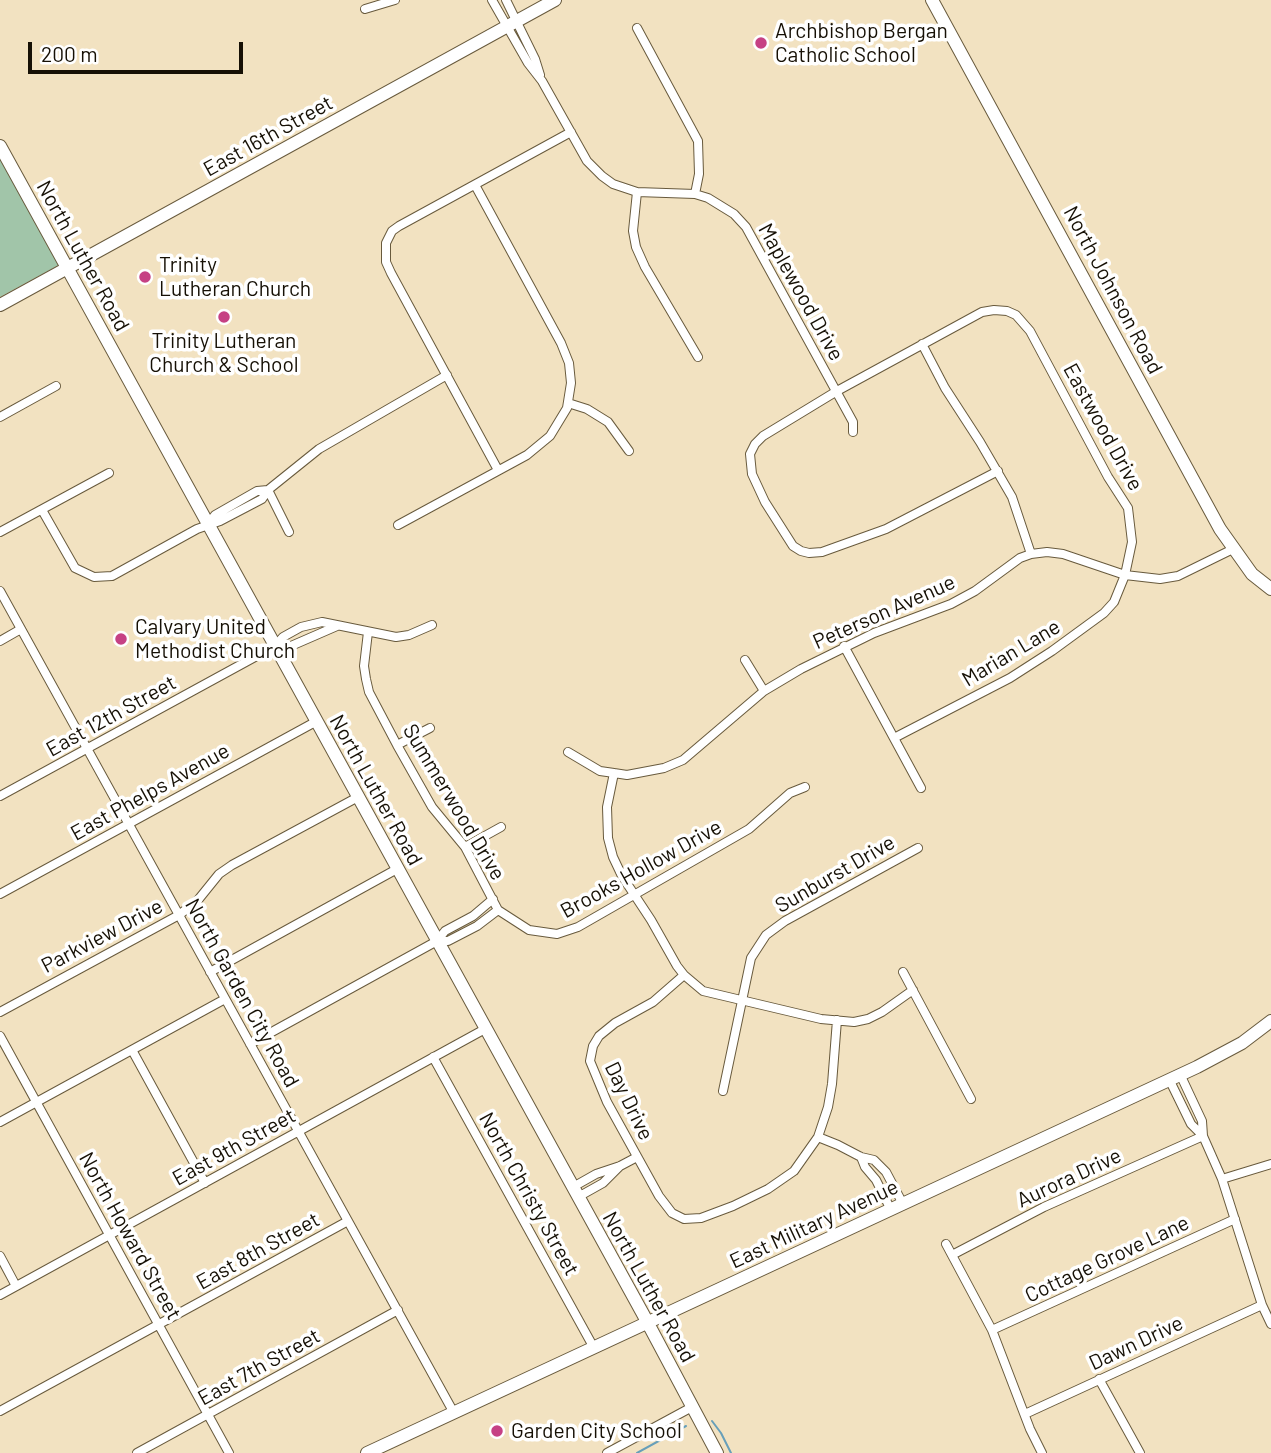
<!DOCTYPE html>
<style>
body{margin:0}
#map{position:relative;width:1271px;height:1453px;overflow:hidden;background:#f2e2c1;font-family:Barlow,sans-serif}
canvas{display:block}
.scale{position:absolute;left:28px;top:42px;width:215px;height:32px;box-sizing:border-box;border:4px solid #161005;border-top:0;padding-left:9px;font-size:21px;line-height:24px;white-space:nowrap;color:#161005;-webkit-text-stroke:5px #fff;paint-order:stroke}
</style>
<div id="map">
<canvas width="1271" height="1453"></canvas>
<div class="scale">200 m</div>
</div>
<script>
const ctx = document.querySelector('canvas').getContext('2d');
ctx.lineJoin = 'round';
function paint(path, color) {
  ctx.fillStyle = color;
  ctx.fill(path, 'evenodd');
}
function toPath(rows) {
  const path = new Path2D();
  for (const r of rows) {
    path.moveTo(r[0], r[1]);
    for (let i = 2; i < r.length; i += 2) path.lineTo(r[i], r[i + 1]);
  }
  return path;
}
function trace(path, color, width, dash) {
  ctx.strokeStyle = color;
  ctx.lineWidth = width;
  ctx.lineCap = dash ? 'butt' : 'round';
  ctx.setLineDash(dash || []);
  ctx.stroke(path);
}
function drawText(font, color, halo, rows, align = 'center') {
  ctx.font = font + ' Barlow,sans-serif';
  ctx.lineWidth = 7;
  ctx.setLineDash([]);
  ctx.textBaseline = 'middle';
  ctx.strokeStyle = halo;
  ctx.fillStyle = color;
  for (const [text, x, y, turn = 0] of rows) {
    ctx.save();
    ctx.translate(x, y);
    ctx.rotate((+turn || 0) * Math.PI / 180);
    ctx.textAlign = isNaN(turn) ? turn : align;
    if (halo) ctx.strokeText(text, 0, 0);
    ctx.fillText(text, 0, 0);
    ctx.restore();
  }
}
const green = toPath([
 [0,158,59,265,0,297]
]);
const stream = toPath([
 [712,1421,721,1433,731,1453],
 [637,1453,686,1426]
]);
const street = toPath([
 [492,0,528,63,542,81,587,161,602,176,613,184,637,192,695,194,708,198,734,214,746,227,853,422,853,432],
 [506,0,535,59,540,75],
 [365,9,395,0],
 [637,28,698,141,699,174,695,194],
 [637,192,633,231,636,247,645,267,698,357],
 [922,344,945,388,980,442,1012,497,1031,554],
 [568,403,587,409,608,422,629,451],
 [0,417,56,386],
 [498,470,391,273,386,262,386,243,392,231,399,226,571,132],
 [268,490,289,532],
 [42,510,75,568,94,577,112,576,197,529,220,521,262,499,268,490,319,449,447,375],
 [208,524,215,515,257,491,268,490],
 [398,525,527,455,550,436,567,408,571,383,569,363,561,343,475,185],
 [0,532,109,473],
 [0,591,454,1413],
 [368,632,364,666,366,679,369,692,397,745,432,807,465,847,498,910,529,930,557,934,578,927,749,829,790,793,805,787],
 [0,641,21,629],
 [275,646,291,646,337,626],
 [844,646,921,788],
 [745,660,764,691],
 [894,738,1010,678,1052,651,1104,613,1114,602,1125,575,1132,542,1128,508,1108,477,1030,331,1016,315,1007,311,994,310,982,312,837,391,763,436,755,444,750,454,752,474,765,502,793,546,801,551,809,553,822,552,886,529,998,471],
 [397,745,430,728],
 [568,752,600,771,614,773,627,775,664,768,683,760,764,691,801,669,874,633,951,604,975,591,1020,558,1031,554,1047,552,1063,554,1125,575,1160,579,1178,576,1233,549],
 [614,773,607,807,608,838,613,857,622,876,651,920,677,966,684,975,703,991,821,1019,854,1022,868,1019,882,1012,913,990],
 [0,796,275,646,283,637,301,627,322,622,396,637,409,635,432,625],
 [465,847,501,827],
 [0,894,317,721],
 [437,941,448,941,477,926,498,910],
 [210,972,397,869],
 [903,972,971,1099],
 [684,975,653,1002,615,1023,599,1036,593,1046,590,1061,607,1102,659,1196,672,1213,684,1219,701,1218,733,1206,768,1189,794,1171,818,1137,828,1107,832,1084,837,1020],
 [0,1012,179,915,198,900,219,874,232,865,358,797],
 [0,1036,229,1453],
 [250,1044,437,941,445,931,473,916,493,899],
 [132,1050,205,1183],
 [433,1057,594,1348],
 [1180,1074,1202,1121,1203,1136,1222,1179,1262,1305,1271,1324],
 [1169,1079,1191,1124,1203,1136],
 [723,1091,751,958,766,935,785,921,918,848],
 [0,1122,225,999],
 [818,1137,838,1145,861,1157,874,1160,886,1172,903,1204],
 [861,1157,865,1167,876,1180,891,1210],
 [1222,1179,1271,1164],
 [573,1187,596,1174,620,1166,637,1157],
 [578,1197,603,1183,620,1166],
 [946,1244,992,1330,1030,1429,1042,1453],
 [952,1255,1044,1207,1203,1136],
 [0,1256,16,1286],
 [0,1295,485,1029],
 [992,1330,1235,1219],
 [1099,1379,1140,1453],
 [0,1411,348,1221],
 [1025,1414,1262,1305],
 [137,1453,398,1310],
 [607,1453,692,1407]
]);
const secondary = toPath([
 [932,0,1220,529,1252,574,1271,589],
 [0,146,643,1314,717,1453],
 [0,305,555,0],
 [367,1453,1197,1067,1242,1043,1271,1021]
]);
const markers = [
 [761,43,7,"#c64184"],
 [145,277,7,"#c64184"],
 [224,317,7,"#c64184"],
 [121,639,7,"#c64184"],
 [497,1431,7,"#c64184"]
];
const poiNames = [
 ["Archbishop Bergan",775,31],
 ["Catholic School",775,55],
 ["Trinity",159,265],
 ["Lutheran Church",159,289],
 ["Trinity Lutheran",224,341,"center"],
 ["Church & School",224,365,"center"],
 ["Calvary United",135,627],
 ["Methodist Church",135,651],
 ["Garden City School",511,1431]
];
const streetNames = [
 ["East 16th Street",268,136,-29],
 ["North Luther Road",83,256,61],
 ["North Johnson Road",1113,290,62],
 ["Maplewood Drive",801,292,61],
 ["Eastwood Drive",1103,427,61],
 ["Peterson Avenue",884,612,-24],
 ["Marian Lane",1011,653,-31],
 ["East 12th Street",111,716,-29],
 ["North Luther Road",376,790,61],
 ["East Phelps Avenue",150,792,-29],
 ["Summerwood Drive",454,802,59],
 ["Brooks Hollow Drive",641,869,-29],
 ["Sunburst Drive",835,874,-30],
 ["Parkview Drive",102,936,-28],
 ["North Garden City Road",242,993,61],
 ["Day Drive",629,1101,64],
 ["East 9th Street",234,1147,-29],
 ["Aurora Drive",1069,1178,-25],
 ["North Christy Street",529,1194,61],
 ["East Military Avenue",814,1224,-25],
 ["North Howard Street",130,1236,61],
 ["East 8th Street",258,1251,-29],
 ["Cottage Grove Lane",1107,1259,-25],
 ["North Luther Road",649,1287,61],
 ["Dawn Drive",1136,1343,-25],
 ["East 7th Street",259,1367,-29]
];
paint(green, '#a1c5a9');
trace(stream, '#679fb9', 2);
trace(street, '#685a3d', 10);
trace(secondary, '#685a3d', 14);
trace(street, '#fff', 8);
trace(secondary, '#fff', 12);
for (const [x, y, r, color] of markers) {
  const dot = new Path2D();
  dot.arc(x, y, r, 0, 2 * Math.PI);
  ctx.fillStyle = color;
  ctx.fill(dot);
  trace(dot, '#fff', 2.5);
}
drawText('21px', '#161005', '#fff', poiNames, 'left');
drawText('21px', '#161005', '#fff', streetNames);
</script>
